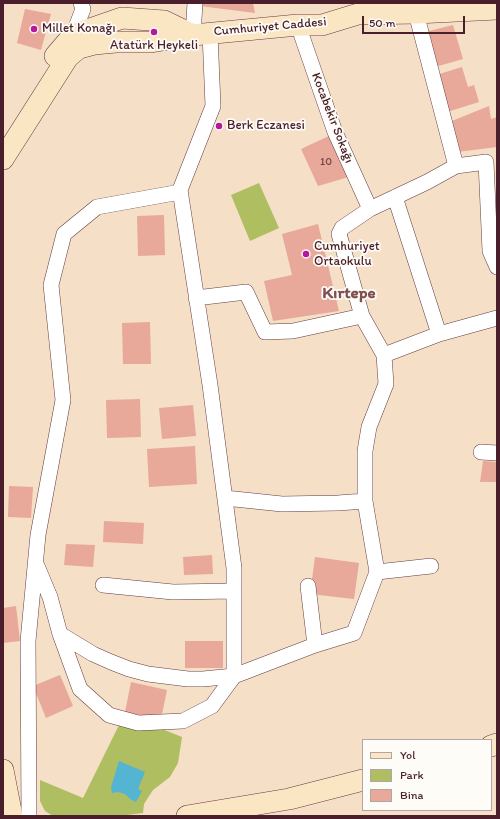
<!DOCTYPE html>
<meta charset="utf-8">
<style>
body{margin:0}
#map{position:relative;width:500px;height:819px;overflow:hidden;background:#f5dfc6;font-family:Itim,sans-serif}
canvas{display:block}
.frame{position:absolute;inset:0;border:4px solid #4a1f2b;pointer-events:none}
.legend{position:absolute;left:362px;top:739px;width:130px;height:72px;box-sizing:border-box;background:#fdfcf7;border:1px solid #b5a4a5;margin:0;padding:5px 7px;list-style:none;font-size:12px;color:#4a1f2b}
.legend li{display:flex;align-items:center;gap:8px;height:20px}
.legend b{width:20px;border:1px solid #b5a4a5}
.scale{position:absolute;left:362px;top:16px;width:103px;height:18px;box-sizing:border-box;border:2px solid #4a1f2b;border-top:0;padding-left:5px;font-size:12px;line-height:14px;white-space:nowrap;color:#4a1f2b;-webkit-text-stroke:3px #fdfcf7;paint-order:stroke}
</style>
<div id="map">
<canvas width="500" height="819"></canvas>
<div class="frame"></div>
<ul class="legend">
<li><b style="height:5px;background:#fbe6c4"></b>Yol</li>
<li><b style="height:11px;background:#afbe61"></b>Park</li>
<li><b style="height:11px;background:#e8a89a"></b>Bina</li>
</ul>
<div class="scale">50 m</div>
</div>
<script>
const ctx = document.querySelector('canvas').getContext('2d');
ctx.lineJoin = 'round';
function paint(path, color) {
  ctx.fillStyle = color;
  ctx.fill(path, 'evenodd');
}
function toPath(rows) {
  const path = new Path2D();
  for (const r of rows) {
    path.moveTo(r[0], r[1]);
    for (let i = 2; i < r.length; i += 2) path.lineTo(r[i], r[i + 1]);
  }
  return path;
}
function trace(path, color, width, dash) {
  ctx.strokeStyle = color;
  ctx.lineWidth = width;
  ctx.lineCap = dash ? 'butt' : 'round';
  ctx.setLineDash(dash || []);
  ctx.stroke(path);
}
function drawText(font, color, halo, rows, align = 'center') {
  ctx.font = font + ' Itim,sans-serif';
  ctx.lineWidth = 3.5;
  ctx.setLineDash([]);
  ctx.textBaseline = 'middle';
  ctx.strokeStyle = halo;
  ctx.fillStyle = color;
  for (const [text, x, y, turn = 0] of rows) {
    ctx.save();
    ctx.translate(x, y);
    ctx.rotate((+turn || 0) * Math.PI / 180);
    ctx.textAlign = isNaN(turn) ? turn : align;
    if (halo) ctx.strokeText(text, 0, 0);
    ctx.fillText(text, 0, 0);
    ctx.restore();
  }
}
const green = toPath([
 [259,183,279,228,250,241,231,195],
 [120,723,162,729,182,737,178,763,170,777,153,790,144,804,143,813,119,816,53,816,45,811,40,801,40,780,83,798]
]);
const water = toPath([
 [119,761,145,772,138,789,142,791,136,802,130,799,125,794,118,792,112,793,111,787]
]);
const building = toPath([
 [200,3,253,3,255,13,200,6],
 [25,9,51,14,41,50,17,43],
 [453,25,463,59,435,67,425,32],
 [462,67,468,87,474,85,479,102,447,112,436,75],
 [489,106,491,119,497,117,497,147,457,152,447,123],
 [331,135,352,176,318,186,301,149],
 [164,215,165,255,138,256,137,216],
 [318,224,339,311,273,321,264,281,292,275,282,234],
 [150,322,151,364,123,364,122,323],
 [140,399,141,437,107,438,106,400],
 [193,405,196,436,162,439,159,408],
 [195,446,197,484,149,487,147,449],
 [483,461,497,462,497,482,480,482],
 [9,486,33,487,31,518,8,517],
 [104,521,144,523,143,544,103,542],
 [66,544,95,545,93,567,64,565],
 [212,555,213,574,184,575,183,557],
 [315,557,359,563,354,599,310,594],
 [16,606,20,641,3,643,3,608],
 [185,641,223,641,223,668,185,668],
 [60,675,73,706,46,718,33,686],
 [131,682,167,690,161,719,125,712]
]);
const street = toPath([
 [416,13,456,166],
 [298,25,335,132,370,209],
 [193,35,195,3],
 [76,41,73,35,83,9,81,3],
 [395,197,439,334],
 [196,298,246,292,265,332,293,331,362,316],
 [384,355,439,334,497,318],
 [481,452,497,453],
 [225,498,282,504,338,503,365,501],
 [37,566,50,597,60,634,80,689,109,715,138,723,183,721,212,706,234,676,315,645,354,633,377,572,431,566],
 [377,572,365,501,365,451,369,427,386,384,384,355,362,316,339,234,342,228,370,209,427,182,456,166,486,162,490,251,497,267],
 [103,585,173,592,234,591],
 [308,586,315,645],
 [60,634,93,654,111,662,129,669,148,674,188,679,203,679,234,676,234,568,210,385,180,190,213,106,210,33],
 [29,816,28,641,38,535,63,400,51,285,64,234,97,207,180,192]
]);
const secondary = toPath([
 [55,56,73,35,122,18,164,21,193,35],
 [3,159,68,57,79,48,94,44,116,42,151,42,193,35,298,25,322,25,358,14,416,13,497,9],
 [491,746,497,744],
 [3,770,12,816],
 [187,816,289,799,363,780]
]);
const markers = [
 [34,29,4,"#b5179e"],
 [154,32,4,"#b5179e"],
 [219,126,4,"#b5179e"],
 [306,254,4,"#b5179e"]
];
const numberNames = [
 ["10",326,162]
];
const streetNames = [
 ["Cumhuriyet Caddesi",270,27,-5],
 ["Kocabekir Sokağı",332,118,69]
];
const poiNames = [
 ["Millet Konağı",42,29],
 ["Atatürk Heykeli",154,46,"center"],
 ["Berk Eczanesi",227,126],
 ["Cumhuriyet",314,247],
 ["Ortaokulu",314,262]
];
const districtNames = [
 ["Kırtepe",349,294]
];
paint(green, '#afbe61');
paint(water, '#54b5d3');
paint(building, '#e8a89a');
trace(street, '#643c42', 16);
trace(secondary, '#643c42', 22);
trace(street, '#fff', 15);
trace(secondary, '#fbe6c4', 21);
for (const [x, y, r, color] of markers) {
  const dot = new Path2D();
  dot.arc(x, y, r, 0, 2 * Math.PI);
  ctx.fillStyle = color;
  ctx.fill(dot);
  trace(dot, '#fdfcf7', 1.5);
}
drawText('11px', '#724147', null, numberNames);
drawText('13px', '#4a1f2b', '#fdfcf7', streetNames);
drawText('13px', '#4a1f2b', '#fdfcf7', poiNames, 'left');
drawText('bold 17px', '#814f52', '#fdfcf7', districtNames);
</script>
